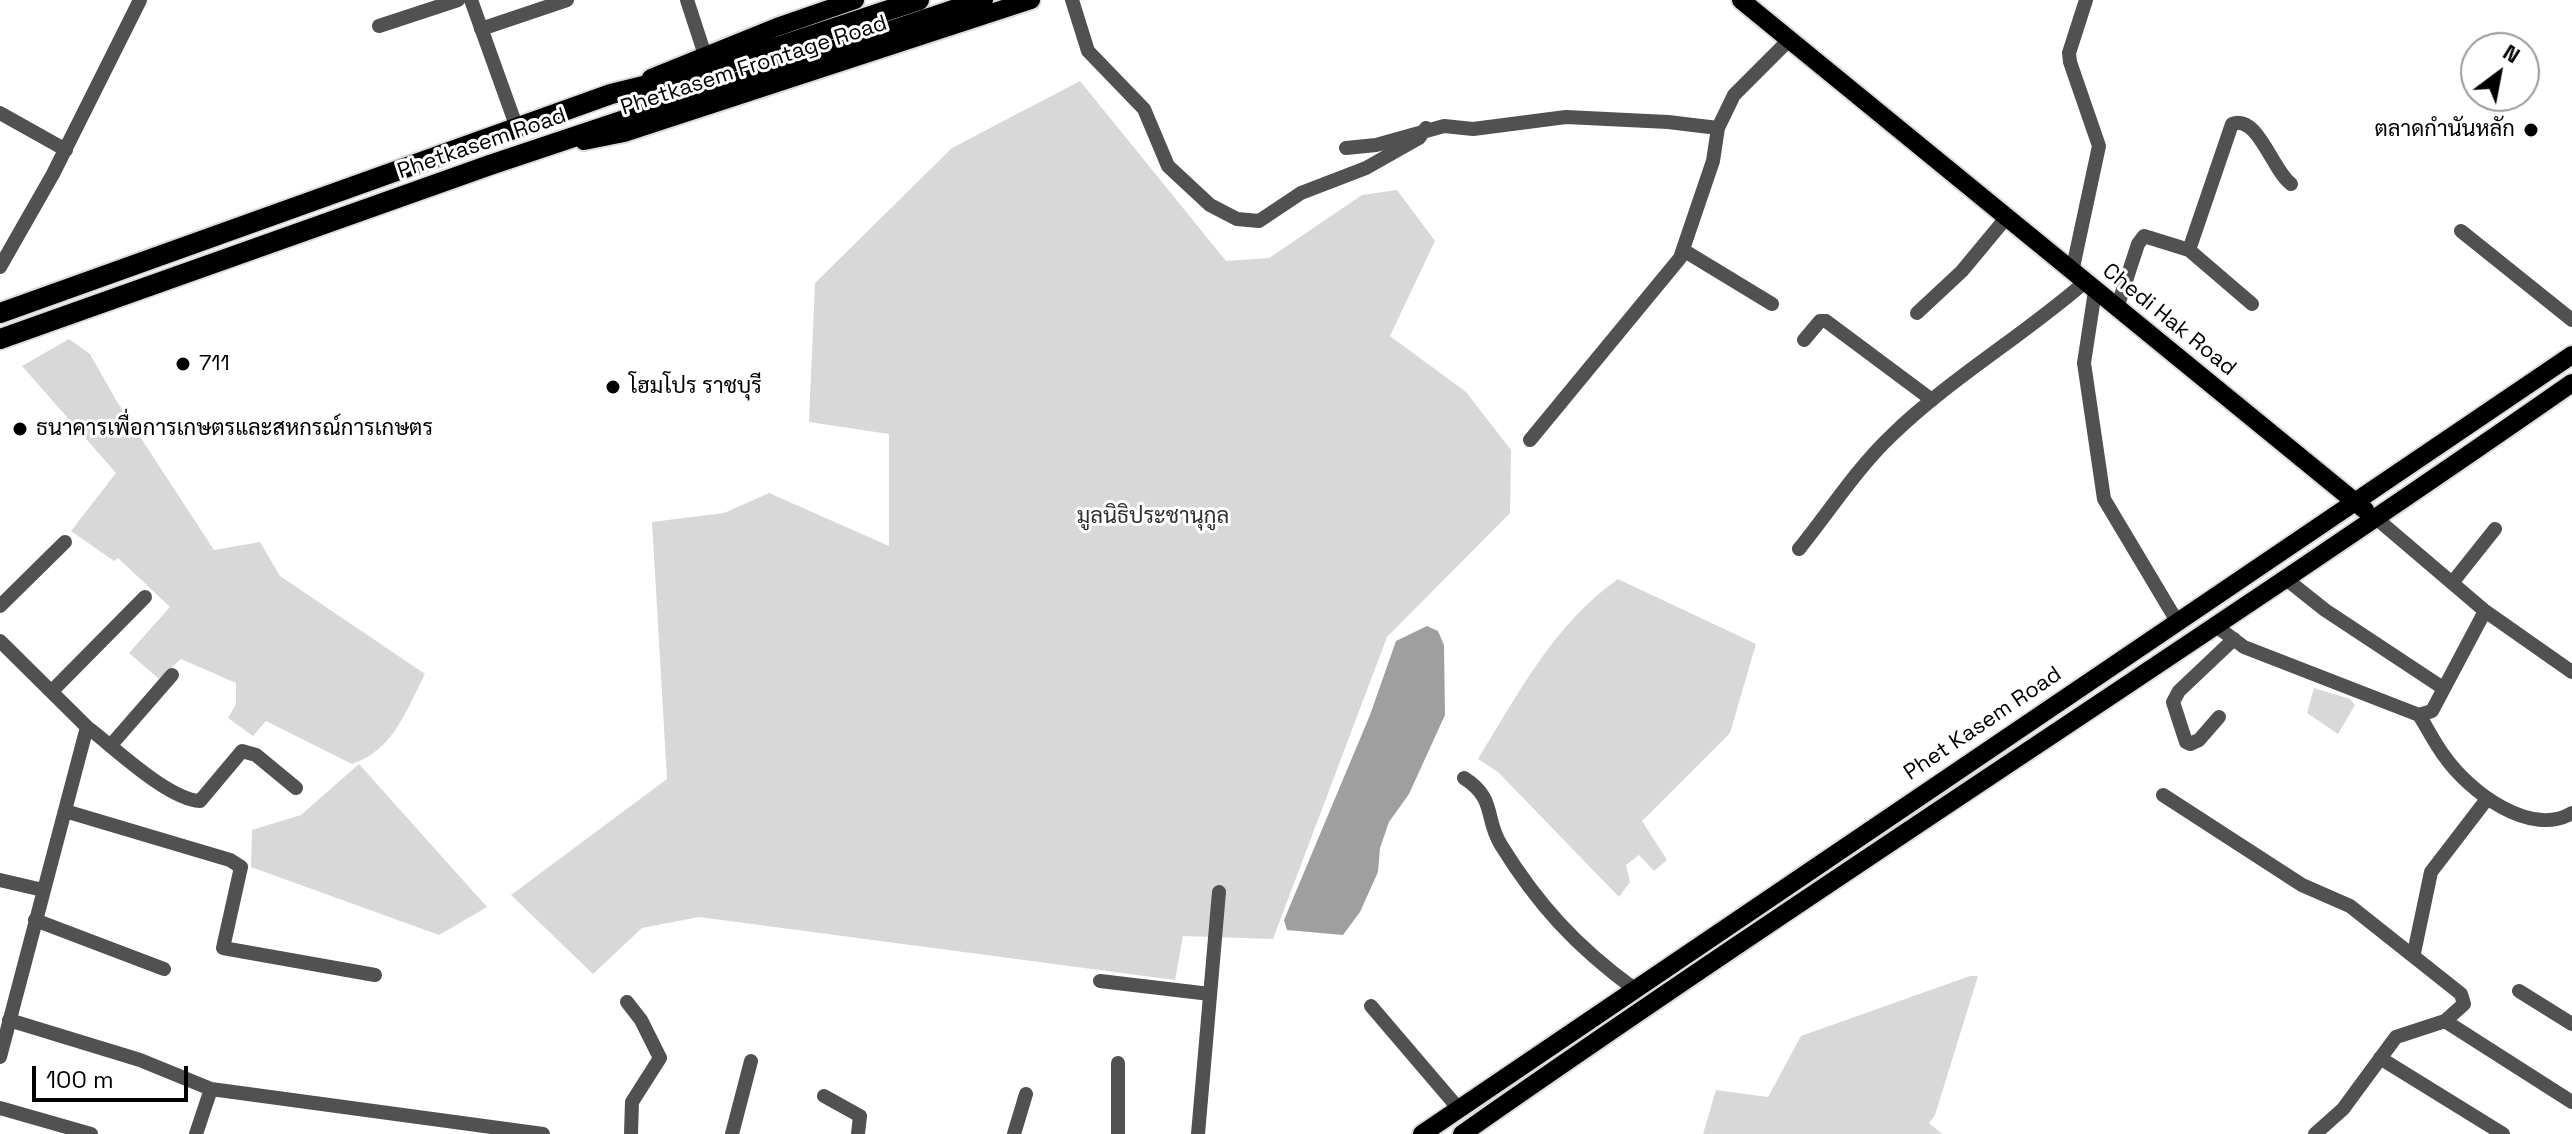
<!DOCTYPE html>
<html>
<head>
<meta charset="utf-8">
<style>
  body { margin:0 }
  #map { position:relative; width:2572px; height:1134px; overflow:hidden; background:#fff; font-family:"Space Grotesk",sans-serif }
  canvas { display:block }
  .north { position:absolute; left:2460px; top:32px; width:80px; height:80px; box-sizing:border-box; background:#fff; border:2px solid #999; border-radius:50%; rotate:32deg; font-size:22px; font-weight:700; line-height:32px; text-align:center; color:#000 }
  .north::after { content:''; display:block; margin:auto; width:28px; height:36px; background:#000; clip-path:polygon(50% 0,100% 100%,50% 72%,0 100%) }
  .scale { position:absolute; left:32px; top:1066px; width:156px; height:36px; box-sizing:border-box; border:4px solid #000; border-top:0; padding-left:10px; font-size:24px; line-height:28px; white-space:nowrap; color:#000; -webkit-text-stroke:6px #fff; paint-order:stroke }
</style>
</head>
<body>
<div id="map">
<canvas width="2572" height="1134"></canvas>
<div class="north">N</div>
<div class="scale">100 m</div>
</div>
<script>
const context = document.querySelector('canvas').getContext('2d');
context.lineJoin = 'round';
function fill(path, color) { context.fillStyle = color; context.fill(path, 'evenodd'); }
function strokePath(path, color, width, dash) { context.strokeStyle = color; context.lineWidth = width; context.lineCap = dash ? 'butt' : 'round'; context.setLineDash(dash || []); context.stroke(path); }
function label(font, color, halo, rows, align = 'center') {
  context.font = font + ' "Space Grotesk",Sarabun,sans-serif'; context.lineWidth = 6; context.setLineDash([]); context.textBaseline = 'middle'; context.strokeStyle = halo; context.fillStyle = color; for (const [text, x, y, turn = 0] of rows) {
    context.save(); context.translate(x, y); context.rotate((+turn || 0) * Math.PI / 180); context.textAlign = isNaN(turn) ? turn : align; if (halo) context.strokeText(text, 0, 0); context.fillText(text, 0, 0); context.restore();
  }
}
const green = new Path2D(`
  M1080,81L1226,261L1269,258L1362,195L1397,190L1435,241L1390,336L1466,392L1511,450L1510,513L1387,637L1273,939L1183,936L1175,980L699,917L642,928L593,974L511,895L667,779L652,522L724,513L769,493L889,546V434L809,422L815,283L952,148Z
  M69,339L90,354L116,400L214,550L260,542L280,576L425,674C406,710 394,750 352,764L266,721L253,736L228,718L236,704V683L181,659L159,679L129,653L170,607L118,558L114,561L71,531L116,473L22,366Z
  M1618,579L1756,644L1730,733L1642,821L1667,860L1654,871L1639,855L1626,865L1630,882L1619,897L1498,772L1478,759C1518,694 1554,624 1618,579Z
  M2314,688L2350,699L2355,705L2338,734L2307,713Z
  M359,764L487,907L439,935L251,867L252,830L301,815Z
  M1970,976H1978L1935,1115L1929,1123L1942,1134H1703L1716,1090L1768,1097L1801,1036Z`);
const water = new Path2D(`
  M1427,626L1438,631L1444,645L1445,715L1409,794L1389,822L1380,848L1378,872L1360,912L1343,935L1287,930L1284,920L1370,715L1396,641Z`);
const minor = new Path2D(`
  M471,0L517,128
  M687,0L705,55
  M1072,0L1088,51L1144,109L1168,166L1210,205L1237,219L1259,221L1301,193L1366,168L1419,138L1426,128
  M379,26L458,0
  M481,29L567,0
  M0,113L66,150
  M1346,148L1376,145L1444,126L1473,129L1566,117L1668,122L1718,128
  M2461,231L2572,320
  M1683,250L1772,304
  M2189,250L2232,124C2258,114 2272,170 2291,184
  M0,267L53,174L140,0
  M2072,272L2099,146L2070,62L2069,53L2086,0
  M2095,291L2084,363L2104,499L2178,623
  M2117,308L2138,244L2144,236L2189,250L2252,304
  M1917,313L1962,271L2006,218
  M1804,340L1820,321H1826L1932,400
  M1530,440L1680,258L1713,161L1718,128L1734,95L1789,40
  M2377,519L2485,611L2572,672
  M1799,549C1829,512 1857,468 1892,435C1951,378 2023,336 2085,282
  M2286,579L2325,610L2443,688
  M2452,583L2495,529
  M0,606L65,542
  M2216,626L2244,647L2419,715L2432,711L2485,611
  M0,641L87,727L0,1057
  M53,690L145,597
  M2419,715C2428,729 2435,744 2445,757C2469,791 2530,838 2572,813
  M2219,717L2199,740L2190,744L2186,742L2173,702L2179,691L2234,639
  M87,727C114,747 167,799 200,801L242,751L256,755L296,788
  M111,745L172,675
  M1464,778C1497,799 1484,818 1501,845C1538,905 1576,946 1633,988
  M2163,795L2302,885L2350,906L2461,994L2464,1004L2445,1021L2396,1037L2343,1109L2315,1134
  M65,811L230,860L241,867L223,948L375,975
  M0,880L43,890
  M35,920L164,969
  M2414,953L2431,872L2487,799
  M1100,981L1210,994
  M2519,991L2572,1024
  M627,1002L641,1020L660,1058L632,1102L631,1134
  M1371,1006L1459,1109
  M9,1020L140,1060L211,1089L543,1134
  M2445,1021L2572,1102
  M2380,1058L2503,1134
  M824,1096L860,1116L858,1134
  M0,1108L91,1134
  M196,1134L211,1089
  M732,1134L751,1061
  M1014,1134L1026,1094
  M1118,1134V1063
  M1198,1134L1219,892`);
const major = new Path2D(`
  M1741,0L2365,510
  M651,78L777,27L855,0
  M584,141L624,133L1031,0
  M1422,1134L2572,355
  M1462,1134C1828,878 2206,638 2572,383`);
const highway = new Path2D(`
  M0,313L611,94L708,70L919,0
  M0,339L490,165L983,0`);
const markers = [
  [2531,130,8,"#000"],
  [183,364,8,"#000"],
  [613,387,8,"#000"],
  [20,429,8,"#000"]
];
const streetNames = [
  ["Phetkasem Frontage Road",754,66,-18],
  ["Phetkasem Road",482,144,-19],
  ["Chedi Hak Road",2169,320,39],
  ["Phet Kasem Road",1983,724,-34]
];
const poiNames = [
  ["ตลาดกำนันหลัก",2515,130,"right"],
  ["711",199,364],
  ["โฮมโปร ราชบุรี",629,387],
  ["ธนาคารเพื่อการเกษตรและสหกรณ์การเกษตร",36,429]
];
const parkNames = [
  ["มูลนิธิประชานุกูล",1153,517]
];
fill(green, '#d8d8d8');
fill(water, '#9f9f9f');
strokePath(major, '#dbdbdb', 22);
strokePath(highway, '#dbdbdb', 24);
strokePath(minor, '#515151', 14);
strokePath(major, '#000', 18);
strokePath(highway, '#000', 20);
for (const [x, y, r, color] of markers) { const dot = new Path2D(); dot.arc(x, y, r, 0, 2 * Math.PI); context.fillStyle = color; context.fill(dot); strokePath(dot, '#fff', 3); }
label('22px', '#000', '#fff', streetNames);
label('22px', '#000', '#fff', poiNames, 'left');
label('22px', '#2f2f2f', '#fff', parkNames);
</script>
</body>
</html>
